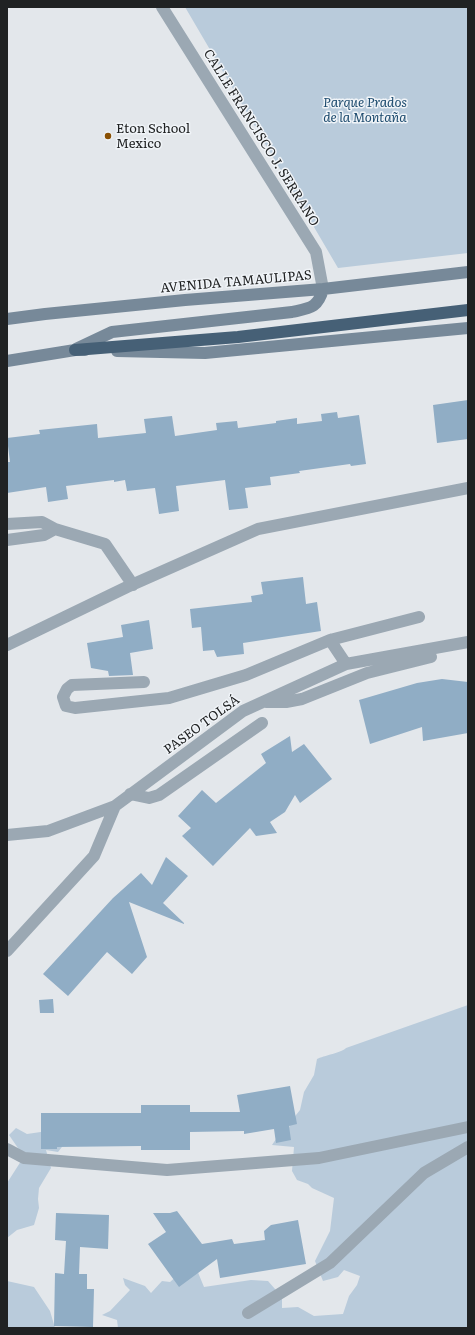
<!DOCTYPE html>
<html>
<head>
<meta charset="utf-8">
<style>
  body { margin:0 }
  #map { position:relative; width:475px; height:1335px; overflow:hidden; background:#e3e7eb; font-family:Literata,serif }
  canvas { display:block }
  .frame { position:absolute; inset:0; border:8px solid #202223; pointer-events:none }
</style>
</head>
<body>
<div id="map">
<canvas width="475" height="1335"></canvas>
<div class="frame"></div>
</div>
<script>
const context = document.querySelector('canvas').getContext('2d');
context.lineJoin = 'round';
function fill(path, color) { context.fillStyle = color; context.fill(path, 'evenodd'); }
function strokePath(path, color, width, dash) { context.strokeStyle = color; context.lineWidth = width; context.lineCap = dash ? 'butt' : 'round'; context.setLineDash(dash || []); context.stroke(path); }
function label(font, color, halo, rows, align = 'center') {
  context.font = font + ' Literata,serif'; context.lineWidth = 3; context.setLineDash([]); context.textBaseline = 'middle'; context.strokeStyle = halo; context.fillStyle = color; for (const [text, x, y, turn = 0] of rows) {
    context.save(); context.translate(x, y); context.rotate((+turn || 0) * Math.PI / 180); context.textAlign = isNaN(turn) ? turn : align; if (halo) context.strokeText(text, 0, 0); context.fillText(text, 0, 0); context.restore();
  }
}
const green = new Path2D(`
  M185,7H468V253L338,268Z
  M468,1005V1328H118L117,1320L102,1315L110,1311L130,1290L125,1285L123,1278L145,1286L151,1293L162,1281L170,1282L185,1269L197,1270L204,1287L251,1280L268,1281L282,1297V1308L298,1307L314,1316L343,1314L349,1296L357,1285L360,1276L344,1270L338,1277L323,1281L315,1261L330,1231L334,1198L312,1188L308,1184L297,1180L292,1171L294,1147L272,1145L276,1139L286,1135L292,1120L300,1110L304,1092L314,1075L317,1059C323,1056 343,1052 346,1048Z
  M16,1128L27,1134L68,1128L69,1138L58,1152L46,1150L51,1168L39,1188L38,1199L39,1208L34,1225L17,1230L7,1238V1183L23,1158L20,1151L9,1135Z
  M7,1281L34,1287L50,1311L55,1328H7Z`);
const building = new Path2D(`
  M468,400V439L437,443L433,405Z
  M337,412L338,418L359,415L366,464L351,466L350,464L299,471L300,473L270,477L271,485L245,488L248,508L229,510L225,480L176,486L179,511L159,514L155,488L127,491L125,480L114,482V480L66,486L68,499L48,502L46,487L7,493V462H10L7,438L40,434L39,430L97,424L98,438L146,433L144,419L172,416L175,436L217,430L216,423L237,421L238,428L276,423V421L297,418V424L322,421L321,414Z
  M303,577L306,604L317,602L321,631L243,643L244,654L217,657L214,650L203,651L201,627L192,628L190,609L252,602L251,596L263,594L261,582Z
  M149,620L153,649L130,653L133,675L109,676L108,671L91,668L87,643L123,637L121,625Z
  M442,679L468,682V733L423,741L422,727L370,744L359,700L417,683Z
  M290,736L292,752L304,744L332,779L300,803L295,795L285,812L270,822L277,833L256,836L250,828L213,866L182,836L191,828L178,816L202,790L216,803L266,763L261,754Z
  M166,857L188,876L163,903L184,923V924L129,902L147,957L132,974L107,952L68,996L43,974L113,898L141,873L152,885Z
  M53,999L54,1013H40L39,1000Z
  M290,1086L297,1124L289,1126L291,1140L276,1143L274,1129L244,1134V1131L190,1132V1150H141V1146L57,1147V1149H41V1113H141V1105H190V1112H240L237,1095Z
  M177,1211L202,1244L232,1239L234,1244L265,1240L264,1231L271,1225L298,1220L306,1264L220,1278L217,1259L179,1287L148,1244L166,1232L153,1213H170Z
  M56,1213L109,1215L108,1249L80,1247L79,1274H87V1289H94L93,1327L54,1326L55,1273L64,1274L66,1241L55,1240Z`);
const street = new Path2D(`
  M162,7L316,252L323,289
  M7,524L42,522L55,529L105,544L133,585
  M7,540L44,535L55,529
  M330,640L419,617
  M7,645L127,587L258,529L468,488
  M144,682L72,685L67,689L63,697L66,706L75,708L169,698L246,675L330,640L346,664
  M266,702H286L302,699L367,673L431,657
  M130,794L149,798L159,795L262,723
  M7,835L48,831L115,806L243,711L346,664L468,642
  M7,951L94,856L115,806
  M7,1149L24,1158L167,1170L319,1158L468,1127
  M248,1313L330,1263L424,1173L468,1147`);
const secondary = new Path2D(`
  M7,319L45,314L185,300L323,289L468,272
  M76,349L112,332L292,312C310,308 318,308 323,289
  M117,351L205,353L468,328
  M7,361L75,350H85`);
const highway = new Path2D(`
  M75,350L238,337L468,310`);
const markers = [
  [108,136,4,"#895004"]
];
const parkNames = [
  ["Parque Prados",365,103],
  ["de la Montaña",365,118]
];
const poiNames = [
  ["Eton School",116,129],
  ["Mexico",116,144]
];
const streetNames = [
  ["CALLE FRANCISCO J. SERRANO",261,138,58],
  ["AVENIDA TAMAULIPAS",236,282,-5],
  ["PASEO TOLSÁ",202,725,-36]
];
fill(green, '#b9cbdb');
fill(building, '#90adc5');
strokePath(street, '#9ba8b3', 12);
strokePath(secondary, '#778999', 12);
strokePath(highway, '#466076', 12);
for (const [x, y, r, color] of markers) { const dot = new Path2D(); dot.arc(x, y, r, 0, 2 * Math.PI); context.fillStyle = color; context.fill(dot); strokePath(dot, '#f0f4f8', 1.5); }
label('italic 13px', '#1d4b6e', '#f0f4f8', parkNames);
label('13px', '#202223', '#f0f4f8', poiNames, 'left');
label('13px', '#202223', '#f0f4f8', streetNames);
</script>
</body>
</html>
